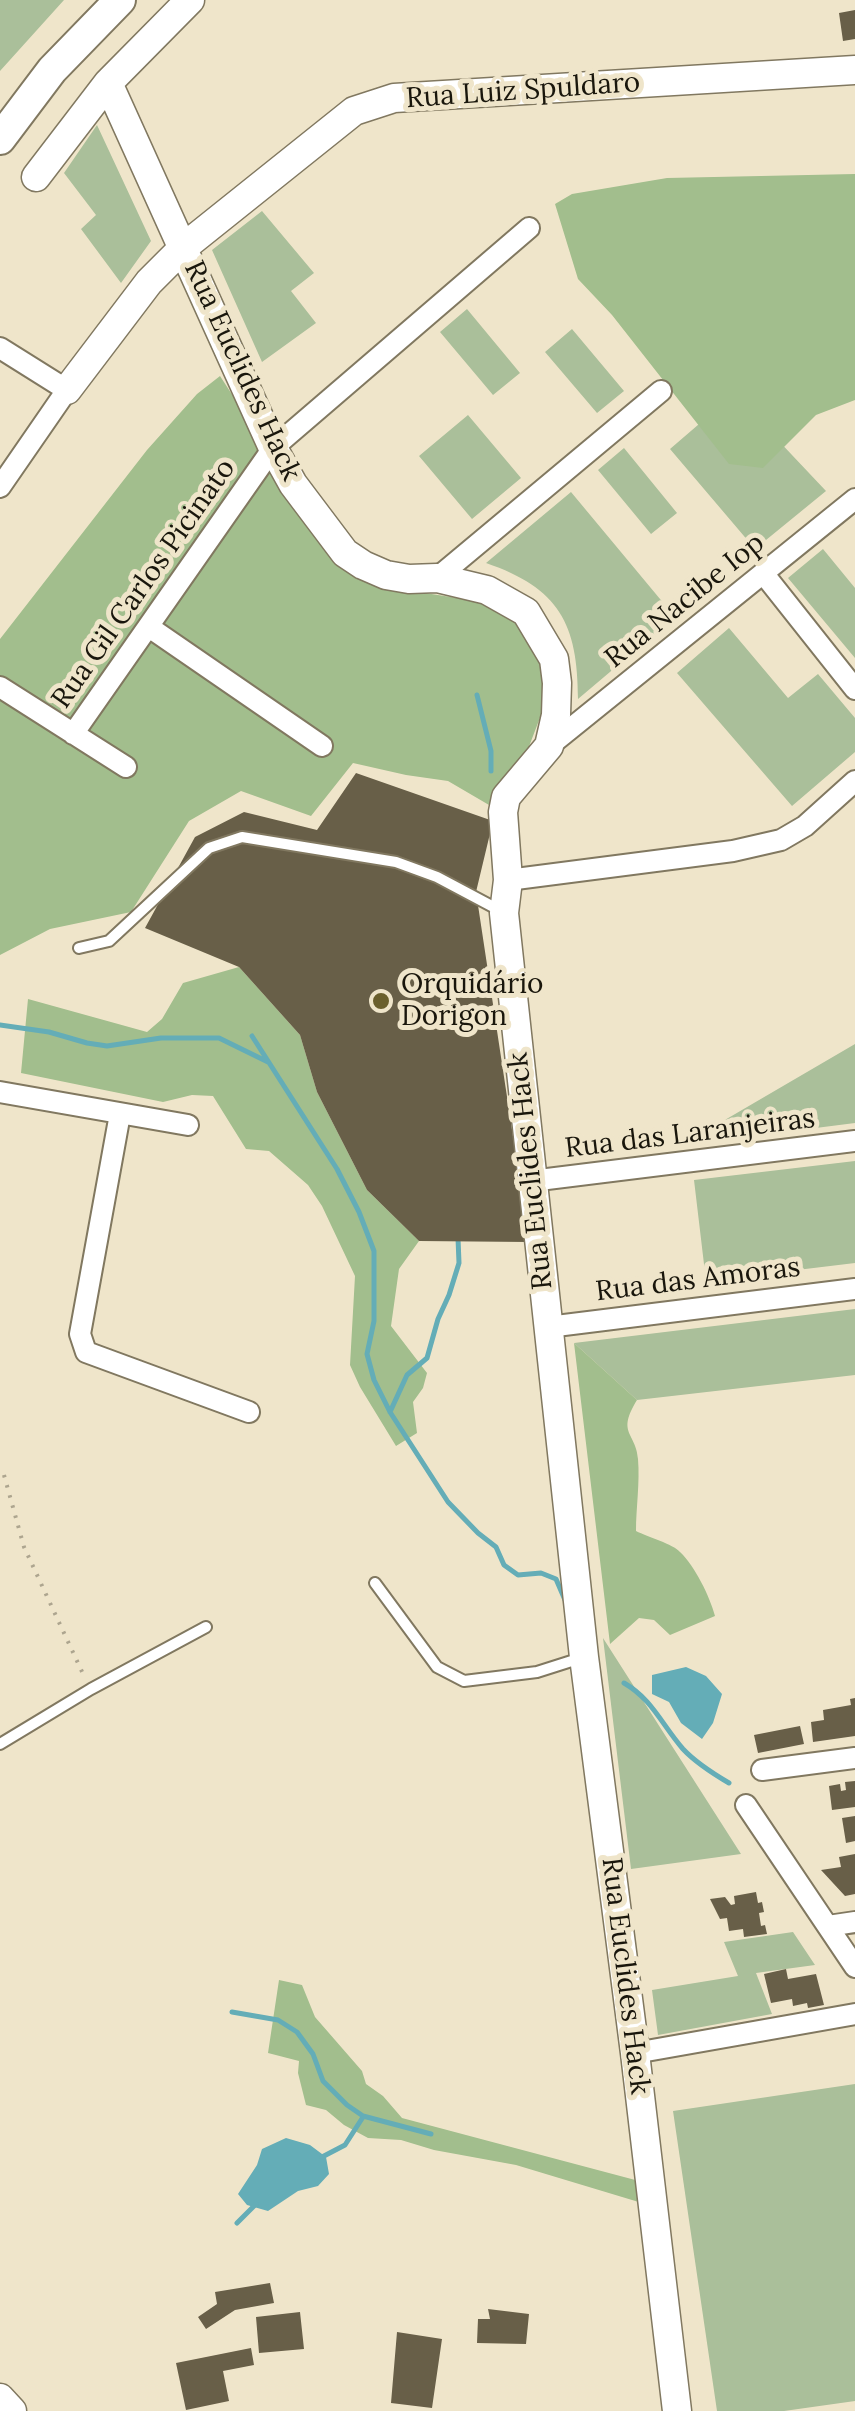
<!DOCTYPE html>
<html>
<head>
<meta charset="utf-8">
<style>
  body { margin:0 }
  canvas { display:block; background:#efe5ca }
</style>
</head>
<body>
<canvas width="855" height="2411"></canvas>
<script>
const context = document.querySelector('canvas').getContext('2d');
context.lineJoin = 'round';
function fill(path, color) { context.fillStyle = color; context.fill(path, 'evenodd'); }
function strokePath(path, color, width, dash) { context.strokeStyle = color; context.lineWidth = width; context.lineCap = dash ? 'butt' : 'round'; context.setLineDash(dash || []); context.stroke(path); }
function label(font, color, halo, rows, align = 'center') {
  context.font = font + ' Lora,serif'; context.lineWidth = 10; context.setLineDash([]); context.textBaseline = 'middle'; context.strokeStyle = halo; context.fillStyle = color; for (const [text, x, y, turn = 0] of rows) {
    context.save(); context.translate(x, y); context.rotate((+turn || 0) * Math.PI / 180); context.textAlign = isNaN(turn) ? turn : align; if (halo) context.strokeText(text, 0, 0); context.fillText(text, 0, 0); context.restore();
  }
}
const green = new Path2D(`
  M0,0H64L0,71Z
  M97,125L151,241L121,283L81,229L96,215L64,173Z
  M262,211L314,273L291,291L316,323L262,362L212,250Z
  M467,309L520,373L493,395L440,332Z
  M572,329L624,391L597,413L545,352Z
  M763,369L775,437L826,491L755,549L670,449Z
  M468,415L521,478L472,519L419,456Z
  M624,448L677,513L651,534L598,470Z
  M571,492L675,617L578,699C578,624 559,588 486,563Z
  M823,549L855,588V658L788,578Z
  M729,628L788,698L818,674L855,718V752L792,806L677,673Z
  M855,1044V1123L682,1145Z
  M855,1161V1263L706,1281L694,1180Z
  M855,1309V1375L637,1400L574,1343Z
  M603,1638L741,1854L631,1869Z
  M793,1932L815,1965L756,1973L772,2014L658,2035L652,1990L738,1976L724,1942Z
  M855,2084V2401L784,2411H717L673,2111Z`);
const forest = new Path2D(`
  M855,174V400L816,415L763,468L729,464L612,315L578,279L555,204L572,194L667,178Z
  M220,376L298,496L380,586L483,602L519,617L546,654L551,689L515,783L501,812L448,781L406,775L353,763L311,816L241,791L189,821L131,912L50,929L0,955V639L147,450L197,394Z
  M239,967L300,1035L317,1092L367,1190L419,1241L399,1269L391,1326L427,1373L423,1388L413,1402L417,1433L396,1446L360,1387L350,1365L355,1276L322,1206L308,1185L269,1151L246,1149L213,1096L192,1095L163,1102L21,1073L28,999L147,1032L162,1019L183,983Z
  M574,1343L637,1400C616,1434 636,1432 638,1459C640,1483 636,1508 636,1531C648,1537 673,1544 680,1552C695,1566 710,1597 715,1616L670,1635L654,1620L639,1618L610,1644Z
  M279,1980L302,1985L315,2017L362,2071L366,2084L383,2096L402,2118L639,2181L642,2203L516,2165L434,2150L401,2140L368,2138L344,2125L326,2110L306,2105L298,2073L299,2061L268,2053Z`);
const water = new Path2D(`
  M686,1667L706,1676L722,1694L713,1723L702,1739L681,1723L669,1702L652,1694V1675Z
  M286,2138L310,2145L326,2157L329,2174L318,2186L298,2191L268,2211L247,2205L238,2194L257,2165L262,2149Z`);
const stream = new Path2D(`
  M477,695L491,751V771
  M0,1025L49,1032L87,1043L107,1046L161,1038H219L268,1062
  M252,1036L337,1169L359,1212L374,1251V1321L367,1354L374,1380L390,1412L448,1502L478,1533L496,1547L504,1565L518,1575L541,1573L556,1579L565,1600
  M390,1412L407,1375L427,1358L438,1319L449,1295L459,1263L458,1238
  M624,1683C652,1699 662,1725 683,1749C696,1763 712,1773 729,1783
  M232,2012L278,2020L297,2032L313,2054L323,2081L347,2105L363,2116L431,2134
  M322,2157L345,2145L363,2117
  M237,2223L256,2204`);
const building = new Path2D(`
  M855,10V39L843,41L839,13Z
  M356,773L493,821L476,892L529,1242L419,1241L367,1190L317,1092L300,1035L239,967L145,928L195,837L244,812L317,830Z
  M855,1698V1736L813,1742L811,1722L824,1720L823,1710L851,1705L850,1699Z
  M800,1726L804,1744L758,1753L754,1735Z
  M855,1781V1807L832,1810L829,1786L840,1784L841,1791L846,1790L845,1782Z
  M855,1816V1841L846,1843L842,1818Z
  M855,1854V1894L845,1896L821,1870L841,1867L839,1857Z
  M756,1892L758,1903L762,1902L764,1912L759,1913L761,1926L765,1925L767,1934L744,1937L743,1929L729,1931L727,1918L720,1919L710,1899L725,1897L731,1905L735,1904L734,1896Z
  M786,1969L788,1979L816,1974L824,2005L808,2008L807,2003L793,2006L792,1999L771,2003L764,1974Z
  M270,2283L274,2303L235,2310L206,2329L198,2317L217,2304L215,2292Z
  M488,2309L529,2314L526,2344L477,2343L478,2319H490Z
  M300,2312L304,2349L259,2353L256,2317Z
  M397,2332L442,2339L432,2408L391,2403Z
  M251,2348L254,2365L223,2371L229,2401L186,2410L176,2363Z`);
const path = new Path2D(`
  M4,1475L24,1547L84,1676`);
const lane = new Path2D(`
  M79,948L109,941L209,848L242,837L396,862L437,877L501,911
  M375,1583L437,1667L464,1681L537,1672L581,1658
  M0,1744L91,1689L206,1627`);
const street = new Path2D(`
  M0,348L67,390L0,487
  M763,573L855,689
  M437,578L661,391
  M149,627L322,746
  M0,687L126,767
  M73,734L273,448L529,228
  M549,746L855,499
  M508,880L733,851L781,840L805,826L855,781
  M0,1092L188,1125
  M120,1114L80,1334L86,1352L249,1412
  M531,1181L855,1141
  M548,1327L855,1289
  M762,1770L855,1758
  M746,1805L855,1967
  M828,1926L855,1922
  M635,2053L855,2014`);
const secondary = new Path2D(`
  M108,83L273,448L293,484L345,553L363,565L386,575L409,579L437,578L487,590L526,612L554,659L557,683L556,715L549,746L506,797L503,812L508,880L504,913L584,1657L635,2053L677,2411
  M36,177L108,83L190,0
  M67,390L149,282L184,247L354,111L394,98L855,70
  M0,2398L12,2411`);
const primary = new Path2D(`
  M0,139L52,70L120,0`);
const markers = [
  [381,1001,10,"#6a5f2c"]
];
const streetNames = [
  ["Rua Luiz Spuldaro",523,91,-4],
  ["Rua Euclides Hack",242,371,65],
  ["Rua Gil Carlos Picinato",144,584,-55],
  ["Rua Nacibe Iop",685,601,-39],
  ["Rua das Laranjeiras",690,1134,-7],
  ["Rua Euclides Hack",531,1171,-96],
  ["Rua das Amoras",698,1280,-7],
  ["Rua Euclides Hack",625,1976,83]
];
const poiNames = [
  ["Orquidário",401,985],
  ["Dorigon",401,1017]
];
fill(green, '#aabf9a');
fill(forest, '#a2be8d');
fill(water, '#64adb7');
strokePath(stream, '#64adb7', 5);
fill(building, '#685f48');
strokePath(lane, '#817860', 14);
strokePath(street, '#817860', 24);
strokePath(secondary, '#817860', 31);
strokePath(primary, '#817860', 34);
strokePath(path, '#ada58f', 4, [2.5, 8]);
strokePath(lane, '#fff', 10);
strokePath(street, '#fff', 20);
strokePath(secondary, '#fff', 28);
strokePath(primary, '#fff', 30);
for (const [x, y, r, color] of markers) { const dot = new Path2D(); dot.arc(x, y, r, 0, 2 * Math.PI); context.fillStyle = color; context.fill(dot); strokePath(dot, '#efe5ca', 4); }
label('28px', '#19160c', '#efe5ca', streetNames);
label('28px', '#19160c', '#efe5ca', poiNames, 'left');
</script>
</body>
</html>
